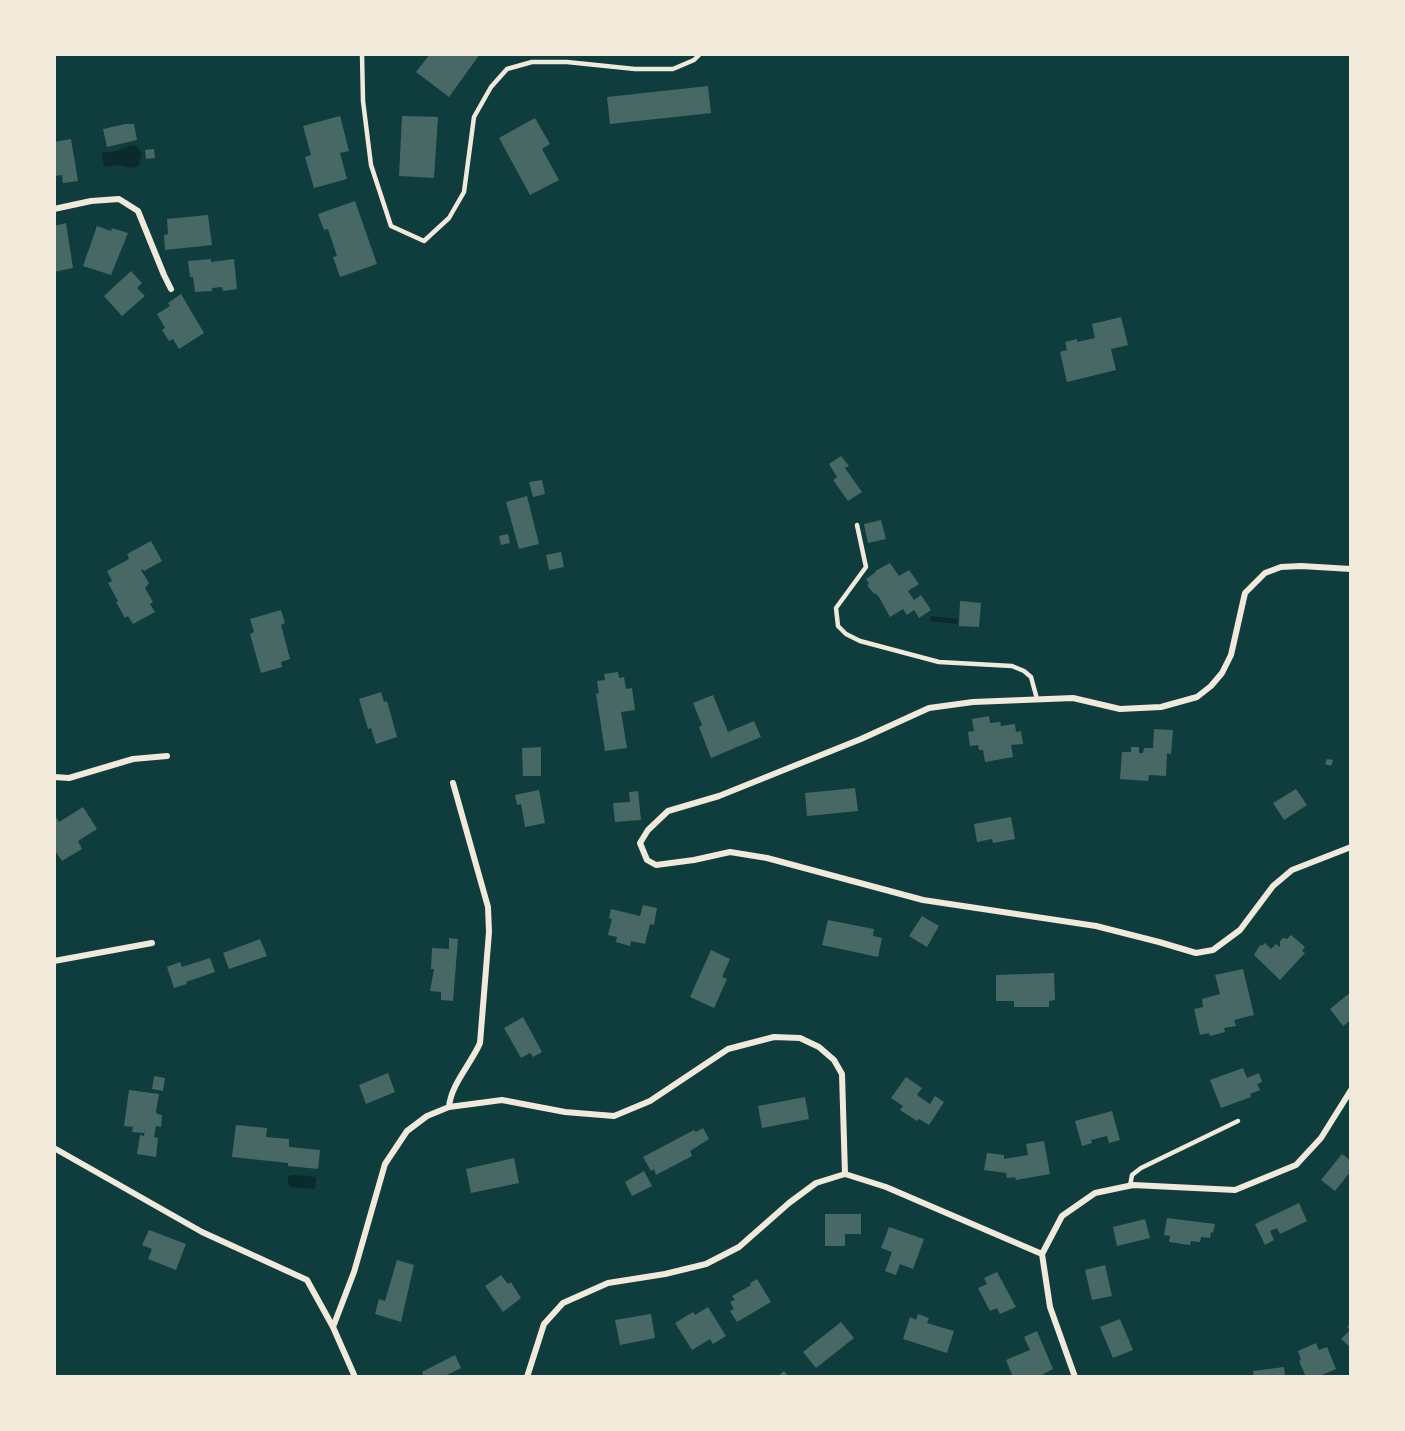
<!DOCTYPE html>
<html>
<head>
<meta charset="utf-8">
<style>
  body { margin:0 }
  #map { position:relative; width:1405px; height:1431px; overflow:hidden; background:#0f3d3e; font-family:Figtree,sans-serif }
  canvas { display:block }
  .frame { position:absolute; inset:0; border:56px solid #f1e9da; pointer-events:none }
</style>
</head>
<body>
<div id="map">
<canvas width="1405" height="1431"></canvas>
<div class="frame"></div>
</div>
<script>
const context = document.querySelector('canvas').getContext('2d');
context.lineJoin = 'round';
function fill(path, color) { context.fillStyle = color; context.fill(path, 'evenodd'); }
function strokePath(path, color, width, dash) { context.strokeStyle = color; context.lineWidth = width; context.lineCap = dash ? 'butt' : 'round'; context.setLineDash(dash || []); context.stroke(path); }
const water = new Path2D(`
  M130,145L136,146L142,153L139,165L134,168L120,165L104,167L102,153L117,151Z
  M931,616L958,619L957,624L930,621Z
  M292,1175L316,1177L315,1189L290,1187V1185L288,1184V1177Z`);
const building = new Path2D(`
  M430,54H480L449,97L416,72Z
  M708,86L711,113L610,124L607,97Z
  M340,116L349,151L340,153L347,179L314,188L305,157L311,155L303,126Z
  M402,116L438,117L434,178L399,176Z
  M535,118L550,144L542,149L559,180L530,195L499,138Z
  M125,124H134L137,140L107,147L103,129Z
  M71,139L78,181L63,183L62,175L54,176V142Z
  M154,149L155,158L146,159L145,150Z
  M355,201L377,264L340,277L333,257L337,256L328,229L324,230L318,214Z
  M208,215L212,245L165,250L164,235L168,234L167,219Z
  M66,223L73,268L54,272V226Z
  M97,226L111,231L112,228L128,233L111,275L83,266Z
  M211,259V262L234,259L237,289L223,291L222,287L212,288V291L195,292L193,277H190L188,261Z
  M131,271L142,283L137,288L145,296L122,316L104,296Z
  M181,294L204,333L179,349L173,339L169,341L162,330L165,328L157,314L170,306L168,303Z
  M1121,317L1128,345L1111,349L1116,370L1067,382L1060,352L1067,350L1065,342L1077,339V342L1095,338L1092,324Z
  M841,456L849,466L845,468L862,492L848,501L833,480L837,477L829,464Z
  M542,480L545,494L533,497L529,482Z
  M527,496L539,544L519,549L506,502Z
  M881,520L886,539L868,543L864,524Z
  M508,534L510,543L501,545L499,536Z
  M151,541L162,561L144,571L143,569L141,570L149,583L145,588L153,602L150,604L155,612L133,624L128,616L125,618L116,602L118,601L108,583L112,581L107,571L129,559L127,554Z
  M561,552L564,567L549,570L546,555Z
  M890,563L899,576L909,570L919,584L908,591L914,600L921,595L931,610L919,618L914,610L907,615L903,609L890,617L879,597L875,593L874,594L867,585L869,584L866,579L876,572L875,571Z
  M960,601L981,603L979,627L959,626Z
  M281,610L285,623L281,625L290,659L281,662L282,667L261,673L250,634L254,632L250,619Z
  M618,672L619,678L624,677L626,689L632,688L635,710L621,712L627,748L605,751L596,694L599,693L597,681L605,680L604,674Z
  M381,692L384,702L387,701L397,737L376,744L371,728L368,729L359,699Z
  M713,695L728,732L754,721L761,737L711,758L699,727L702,725L693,703Z
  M989,716L990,723L1000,722L1001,726L1015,724L1016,732L1021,731L1023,744L1011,745L1013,757L985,762L983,750H979L978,745L970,746L968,732L974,731L972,719Z
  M1154,729L1173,730L1171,754L1167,753L1166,776L1149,775L1148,781L1120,779L1122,752H1131V747H1139V753H1143L1144,748H1153Z
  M541,747V776H523L522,748Z
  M1327,759L1333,760L1331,766L1325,764Z
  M855,788L858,811L807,816L805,793Z
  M1296,789L1307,805L1284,820L1273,803Z
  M539,790L545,823L525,827L521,804L517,805L515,795Z
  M638,791L641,820L615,822L613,803L630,802L629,792Z
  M83,807L97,829L78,841L82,849L62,861L54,849V818L56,817L59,822Z
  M1011,817L1015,839L993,843L992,839L977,842L974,824Z
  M643,905L657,908L654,925L650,924L645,944L631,941L630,946L616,942L617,937L608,935L612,919L609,918L611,909L640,916Z
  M922,916L939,926L927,947L909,936Z
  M828,920L874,929L873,936L882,938L878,957L822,945Z
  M1291,935L1305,947L1302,951L1305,953L1280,980L1254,955L1260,945L1262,946L1265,943L1271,949L1276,944L1280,947V941L1283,938L1287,939Z
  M449,938L458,939L453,1001L441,1000V992L430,991L434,969H431L432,948L449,949Z
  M260,939L267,956L229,969L223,953Z
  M711,950L730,959L722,977L727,979L714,1008L690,997Z
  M210,958L215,972L186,982L187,984L174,988L167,967L180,962L182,967Z
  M1243,969L1254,1015L1234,1020L1236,1026L1224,1028L1225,1032L1210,1036L1209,1033L1200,1035L1194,1009L1203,1007L1202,999L1220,994L1215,975Z
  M1054,973L1055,1000L1049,1001V1007H1014V1001H996V975Z
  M1351,992V1020L1343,1026L1330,1009Z
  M523,1017L542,1052L533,1057L530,1053L521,1058L504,1028Z
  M1243,1068L1247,1078L1259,1073L1262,1082L1257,1084L1260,1090L1250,1094L1251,1097L1221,1108L1210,1080Z
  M388,1073L395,1092L366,1104L359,1085Z
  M154,1076L165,1078L163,1091L152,1089Z
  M906,1077L922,1088L917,1095L930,1104L935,1096L944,1102L929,1125L919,1119L917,1121L900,1110L903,1106L891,1098Z
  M129,1090L159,1094L156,1111L157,1114L162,1115L161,1127L156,1126L154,1137L158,1138L156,1157L137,1154L140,1135L144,1136L145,1129L144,1133L132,1132L133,1127L124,1126Z
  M805,1097L809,1119L762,1128L758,1106Z
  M1112,1111L1120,1140L1109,1143L1107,1136L1091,1140L1092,1143L1082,1146L1075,1121Z
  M236,1125L267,1128L266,1137L289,1139V1147L320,1150L318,1169L288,1166V1163L232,1157Z
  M703,1128L709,1139L690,1151L692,1156L656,1175L654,1169L651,1171L643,1157L694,1130L696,1132Z
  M1044,1141L1050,1174L1016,1180L1015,1177L1007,1178L1006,1173L984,1170L987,1153L1004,1155V1159L1028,1155L1026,1144Z
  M1342,1154L1351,1161V1171L1335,1191L1321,1180Z
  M514,1158L519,1183L471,1193L466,1169Z
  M644,1171L652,1186L632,1196L625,1182Z
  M1299,1203L1307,1221L1280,1234L1277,1228L1270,1231L1274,1240L1265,1245L1255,1224Z
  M825,1214H861V1234H845V1246H825Z
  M1167,1218L1215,1224L1213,1233L1211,1232L1210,1238L1201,1237L1200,1242L1191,1241L1190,1245L1169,1242L1170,1236L1164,1235Z
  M1145,1219L1150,1238L1117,1246L1113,1227Z
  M889,1227L924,1239L913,1269L900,1264L896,1275L885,1271L892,1252L881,1248Z
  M149,1230L186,1244L176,1270L148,1259L152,1249L142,1245Z
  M397,1260L414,1265L401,1322L375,1314L379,1299L385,1301Z
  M1105,1265L1112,1296L1092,1300L1085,1270Z
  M997,1272L1016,1307L1000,1314L997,1308L990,1311L978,1288L987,1284L984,1278Z
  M501,1275L508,1284L511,1282L521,1298L503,1312L485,1286Z
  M757,1279L771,1302L737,1322L730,1311L734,1309L730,1302L735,1300L732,1296L751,1285L750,1283Z
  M708,1307L726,1336L713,1344L710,1339L692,1350L675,1323L693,1312L695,1315Z
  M651,1314L655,1338L620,1345L615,1320Z
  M918,1314L929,1318L927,1323L954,1331L947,1353L903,1339L910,1317L916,1320Z
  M1120,1319L1133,1350L1113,1358L1100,1327Z
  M841,1322L854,1338L816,1368L803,1352Z
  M1351,1323V1348L1341,1339L1350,1330L1347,1327Z
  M1037,1331L1053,1369L1038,1377H1013L1006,1360L1030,1350L1024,1337Z
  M1316,1343L1319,1350L1327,1347L1336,1369L1317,1377H1306L1299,1361L1301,1360L1298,1351Z
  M455,1355L461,1368L443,1377H424L422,1372Z
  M1284,1367L1285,1377H1254L1253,1371Z
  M784,1371L789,1377H777Z`);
const service = new Path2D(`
  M362,54L363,101L371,165L391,226L424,241L449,218L464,192L474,117L491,87L507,69L532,62H567L635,69H673L694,60L700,54
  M857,525L866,567L836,608L838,626L846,634L860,641L939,662L1012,666L1024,671L1031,677L1037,699
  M1130,1186L1132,1175L1141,1168L1238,1121`);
const minor = new Path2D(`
  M54,209L91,201L119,199L138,211L164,275L171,289
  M1351,569L1301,566L1281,567L1265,573L1245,593L1231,655L1222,673L1211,686L1197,697L1161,707L1120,709L1073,698L973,702L929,708L861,739L719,796L668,811L648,830L640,843L647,860L656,865L694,860L730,852L767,858L923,900L1096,926L1159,942L1196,953L1213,950L1240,930L1273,886L1292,870L1351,847
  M54,777L69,778L133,759L167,756
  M54,961L152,943
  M449,1107C451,1084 471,1064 480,1043L489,932L488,907L453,783
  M54,1148L202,1232L307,1280L333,1327L355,1377
  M333,1327L354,1272L385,1164L407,1131L427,1116L449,1107L502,1100L565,1112L614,1116L650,1101L728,1049L774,1037L800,1038L819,1047L834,1060L842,1074L845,1174
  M527,1377L544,1324L563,1303L608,1283L665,1274L706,1264L739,1247L789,1203L816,1183L845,1174L886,1187L1042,1254
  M1075,1377L1050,1307L1042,1254L1062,1216L1095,1193L1133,1185L1235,1190L1296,1165L1321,1138L1351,1090`);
fill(water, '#0a2a2b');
fill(building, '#486865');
strokePath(service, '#f1e9da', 4.5);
strokePath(minor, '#f1e9da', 6);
</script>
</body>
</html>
